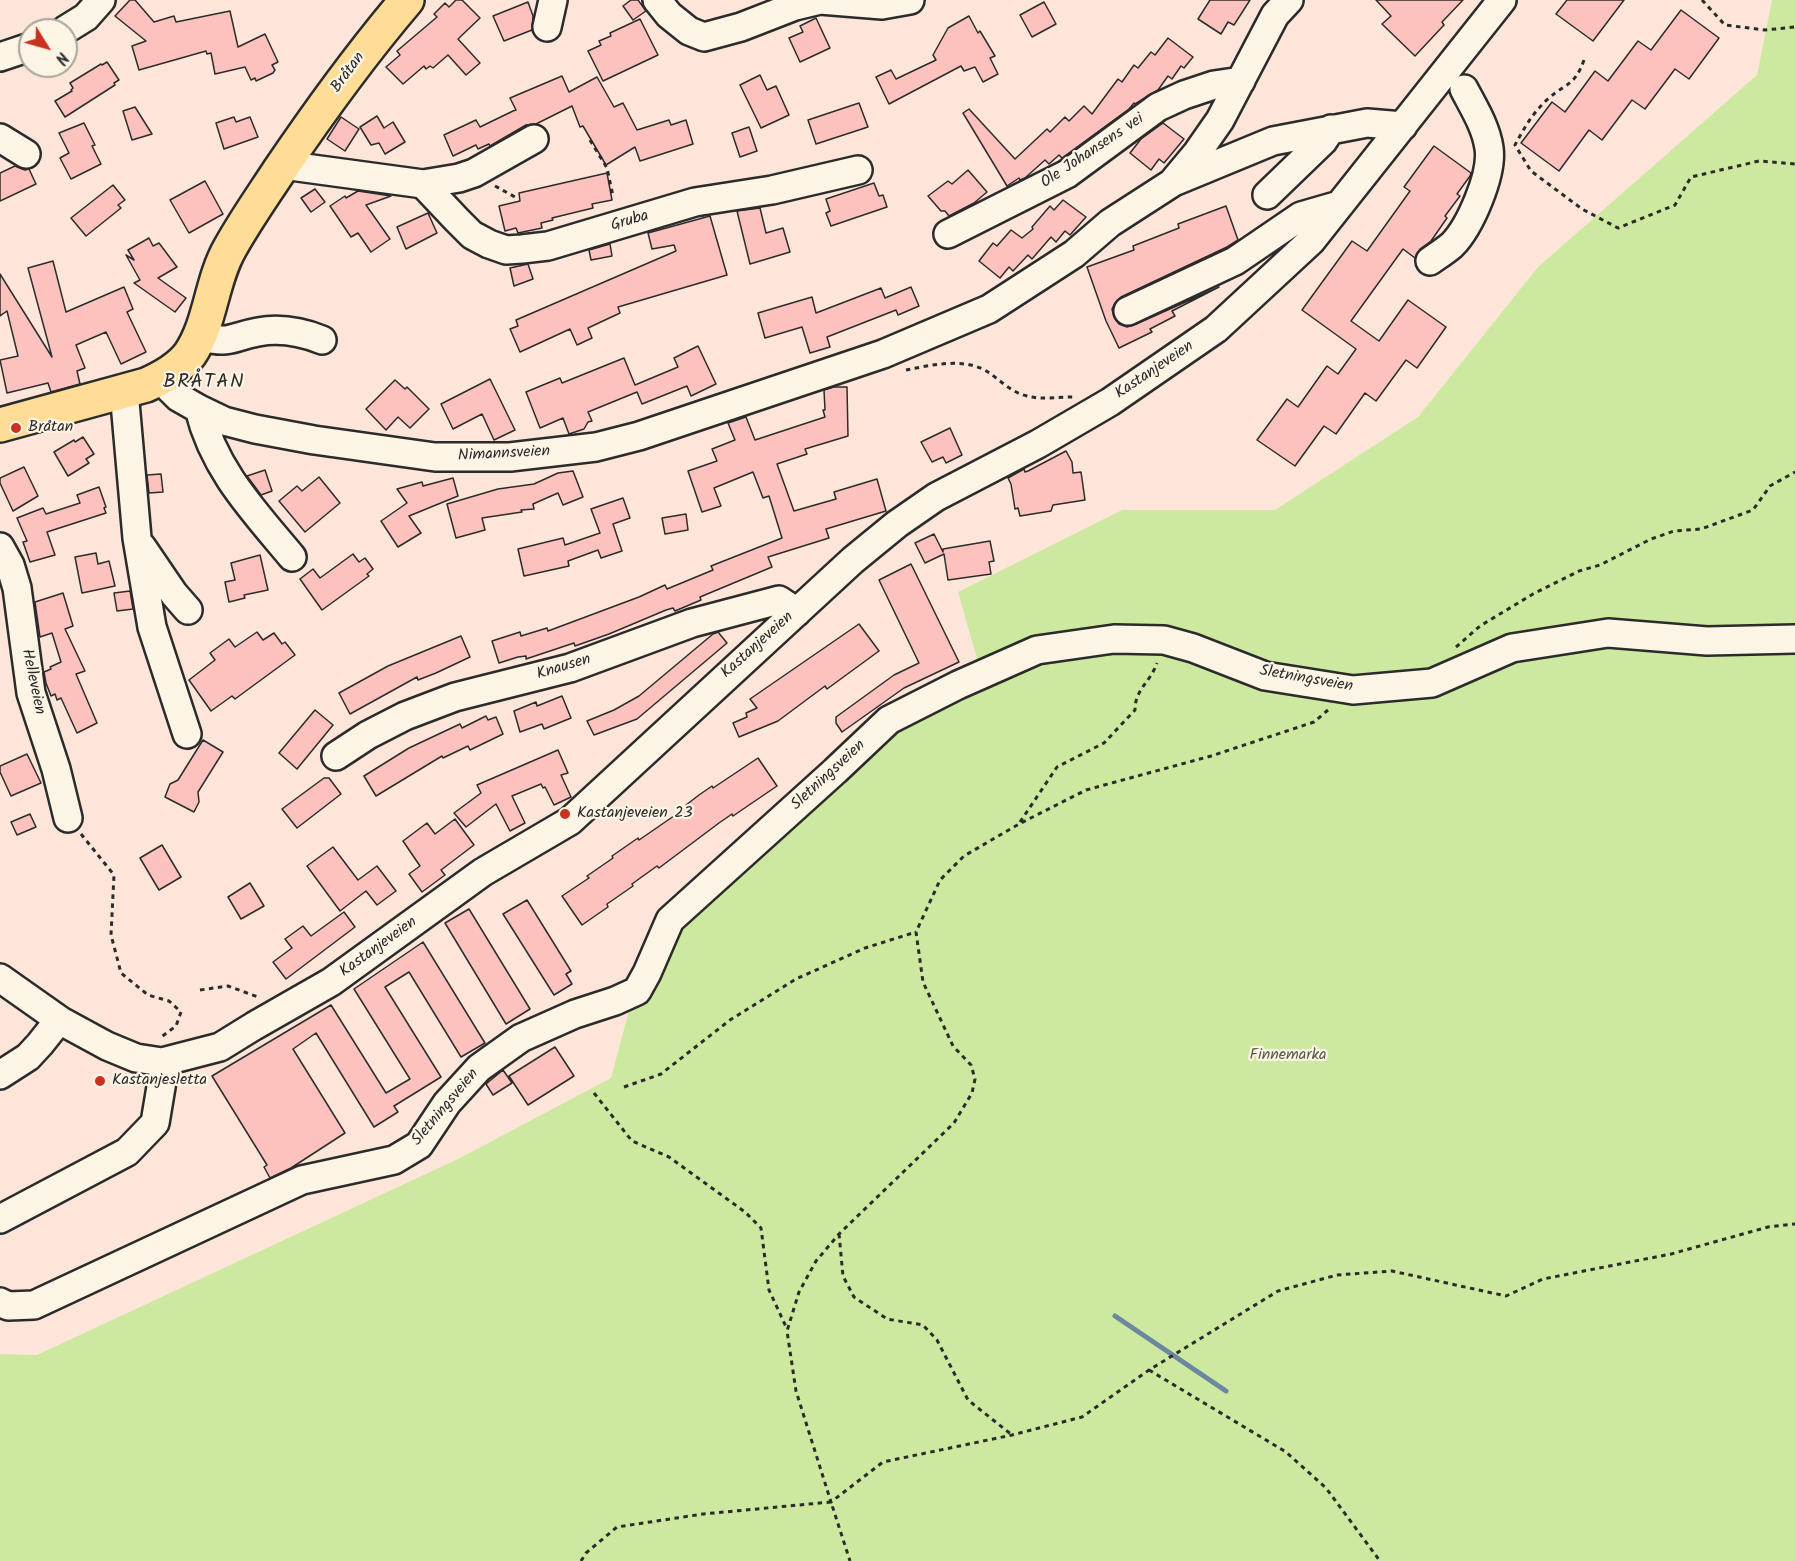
<!DOCTYPE html>
<html>
<head>
<meta charset="utf-8">
<style>
  body { margin:0 }
  #map { position:relative; width:1795px; height:1561px; overflow:hidden; background:#fde6d9; font-family:Kalam,sans-serif }
  canvas { display:block }
  .north { position:absolute; left:18px; top:18px; width:60px; height:60px; box-sizing:border-box; background:#fcf5e5; border:2px solid #a8a49b; border-radius:50%; rotate:127deg; font-size:16px; font-weight:700; line-height:24px; text-align:center; color:#2b2b2b }
  .north::after { content:''; display:block; margin:auto; width:21px; height:27px; background:#c8321e; clip-path:polygon(50% 0,100% 100%,50% 72%,0 100%) }
</style>
</head>
<body>
<div id="map">
<canvas width="1795" height="1561"></canvas>
<div class="north">N</div>
</div>
<script>
const context = document.querySelector('canvas').getContext('2d');
context.lineJoin = 'round';
function fill(path, color) { context.fillStyle = color; context.fill(path, 'evenodd'); }
function strokePath(path, color, width, dash) { context.strokeStyle = color; context.lineWidth = width; context.lineCap = dash ? 'butt' : 'round'; context.setLineDash(dash || []); context.stroke(path); }
function label(font, color, halo, rows, align = 'center') {
  context.font = font + ' Kalam,sans-serif'; context.lineWidth = 4.5; context.setLineDash([]); context.textBaseline = 'middle'; context.strokeStyle = halo; context.fillStyle = color; for (const [text, x, y, turn = 0] of rows) {
    context.save(); context.translate(x, y); context.rotate((+turn || 0) * Math.PI / 180); context.textAlign = isNaN(turn) ? turn : align; if (halo) context.strokeText(text, 0, 0); context.fillText(text, 0, 0); context.restore();
  }
}
const green = new Path2D(`
  M1772,0H1795V1561H0V1354L37,1355L458,1159L611,1078L650,932L676,895L807,782L890,715L977,659L958,592L1122,510H1275L1418,417L1538,267L1757,75Z`);
const stream = new Path2D(`
  M1115,1316L1226,1391`);
const building = new Path2D(`
  M130,0H135L154,22L174,16L176,22L230,11L238,47L265,34L278,62L272,65L275,70L273,73L256,81L255,78L251,80L245,67L215,74L211,53L207,54L206,51L139,70L132,46L146,41L115,16Z
  M456,0H462L480,18L458,39L480,63L466,75L448,55L433,68L430,66L426,69L424,66L403,84L386,67L400,55L397,51L437,17L434,14L445,3L449,7Z
  M631,0H638L646,11L633,20L623,6Z
  M1210,0H1250L1234,25L1228,22L1221,34L1198,19Z
  M1376,0H1463L1442,22L1444,25L1415,56L1382,24L1391,16Z
  M1567,0H1624L1593,41L1556,14Z
  M528,2L533,16L532,30L504,41L493,16Z
  M1044,2L1056,24L1032,37L1020,15Z
  M1681,10L1719,38L1689,79L1675,69L1645,109L1632,100L1602,140L1589,130L1559,171L1521,143L1552,102L1565,112L1595,71L1608,81L1638,41L1651,50Z
  M969,16L978,33L980,31L995,56L990,58L998,74L983,82L975,67L964,71L961,66L889,104L876,77L891,70L896,79L936,60L933,55L948,28Z
  M816,18L830,48L800,62L789,38L803,32L800,26Z
  M640,19L658,55L603,81L588,51L601,45L599,41L611,36L610,33Z
  M1168,38L1193,57L1184,68L1181,66L1172,79L1168,76L1158,90L1135,104L1134,103L1129,109L1062,158L1059,155L1049,164L1045,160L1025,178L1020,180L1019,178L1007,186L963,113L969,109L1015,159L1047,129L1050,132L1065,117L1069,121L1084,106L1092,114L1118,79L1122,82L1134,65L1138,68L1151,52L1155,55Z
  M107,62L119,80L114,83L115,85L65,117L55,101L72,91L71,90L73,88L70,83L101,64L102,65Z
  M760,75L767,90L776,86L789,115L761,128L740,85Z
  M562,76L569,92L597,77L614,107L623,103L637,130L669,120L671,125L686,120L693,144L640,161L635,147L606,165L583,126L580,127L572,106L536,124L526,125L490,146L489,144L478,149L476,145L453,156L444,135L476,120L480,127L513,111L516,110L510,98Z
  M859,103L868,127L816,144L808,120Z
  M135,107L152,134L132,140L123,111Z
  M377,116L384,128L393,122L405,142L385,154L379,143L371,145L360,127Z
  M234,117L236,122L250,117L258,137L224,149L216,123Z
  M341,117L359,129L345,151L327,139Z
  M84,123L95,145L92,146L101,164L71,179L60,158L69,153L59,133Z
  M1163,123L1184,139L1164,163L1159,159L1151,170L1130,153L1141,139Z
  M749,127L757,151L740,157L732,133Z
  M1434,146L1471,173L1470,176L1457,194L1460,196L1445,216L1447,218L1431,241L1420,249L1415,258L1403,249L1351,321L1379,341L1408,300L1446,327L1417,368L1406,360L1376,401L1365,393L1336,434L1324,426L1295,466L1257,440L1287,399L1298,407L1327,366L1338,374L1356,349L1302,310L1352,241L1367,251L1410,191L1404,187Z
  M15,166L25,170L29,169L36,184L0,201V173Z
  M968,170L987,192L974,203L949,216L945,211H941L928,196L948,181L952,184Z
  M607,173L612,200L592,204L593,208L552,218L553,220L541,223L542,228L518,233L516,228L505,231L499,206L520,201L519,193Z
  M205,181L223,214L189,233L170,200Z
  M874,183L879,196L883,195L887,207L831,226L826,213L830,211L826,199Z
  M113,185L125,200L118,205L121,208L86,236L71,218Z
  M315,189L325,202L311,212L301,198Z
  M358,191L391,196L366,205L390,239L371,252L358,233L351,237L330,206L345,196L346,198Z
  M1063,200L1086,217L1070,235L1065,231L1056,242L1051,237L1032,259L1028,255L1013,271L1009,267L1000,278L979,261L993,243L997,246L1011,230L1022,238L1033,229L1032,227L1050,206L1054,210Z
  M1226,206L1238,240L1227,247L1121,297L1115,303L1112,309L1114,317L1119,324L1127,327L1134,325L1219,287L1172,311L1175,316L1150,329L1152,332L1119,348L1106,321L1087,267L1134,250L1133,246L1179,228L1178,224Z
  M760,208L766,233L783,228L790,252L750,264L737,211Z
  M428,213L437,233L406,249L397,227Z
  M710,216L727,275L618,307L620,313L588,328L592,338L577,345L570,329L520,352L510,329L518,326L516,320L676,251L674,245L652,249L648,233Z
  M149,238L153,246L159,243L177,267L158,278L186,298L175,312L134,283L140,280L126,255L134,260L128,250Z
  M610,244L612,256L591,260L589,250Z
  M53,261L66,312L124,287L133,309L127,312L146,352L121,364L106,332L76,345L85,368L77,371L80,384L51,392L48,383L7,393L0,360L18,356L7,311L0,316V274L52,357L28,268Z
  M528,264L533,279L514,286L510,268Z
  M911,287L919,306L898,315L896,310L827,337L830,347L810,353L802,327L765,338L758,313L812,297L816,313L881,288L885,298Z
  M698,346L716,384L691,396L687,386L642,404L637,392L588,412L592,421L588,422L584,429L569,434L563,418L540,428L526,392L560,378L562,383L624,358L635,385L678,367L674,358Z
  M490,379L515,430L494,440L482,414L453,429L441,404Z
  M395,380L405,389L407,387L429,409L410,428L398,417L386,430L366,409Z
  M834,387H847L848,436L805,449L807,454L777,464L794,511L836,499L834,492L877,479L886,511L826,529L829,538L768,557L772,567L700,597L701,600L675,611L673,608L666,610L609,634L575,646L574,643L526,659V656L518,657L499,663L492,641L520,632L521,636L547,628L548,631L639,597L665,585L667,589L713,570L711,566L782,538L769,496L763,498L753,472L714,488L721,506L702,512L688,471L717,461L712,449L735,440L728,423L746,417L755,440L825,417L823,410H825L824,390Z
  M950,428L962,455L946,463L943,457L932,462L921,442Z
  M83,437L94,454L86,459L89,463L68,476L54,452L74,440L75,442Z
  M1066,451L1072,462L1073,473L1081,472L1085,500L1053,505L1051,511L1020,516L1018,508L1015,509L1011,484L1008,478L1024,469L1025,472L1028,471Z
  M24,467L38,496L13,511L0,483V478Z
  M265,470L272,491L261,495L247,476Z
  M573,471L583,497L563,505L558,493L533,504L534,509L521,510L522,512L482,518L485,530L456,538L447,504L498,489L534,484L558,473Z
  M161,474L163,492L149,493L147,475Z
  M319,477L340,503L305,532L279,501L297,486L302,491Z
  M453,478L458,496L409,516L421,533L398,547L381,521L407,503L397,489L422,482L423,486Z
  M99,487L106,507L104,508L106,513L47,532L55,555L30,562L23,542L27,541L17,518L43,508L46,514L80,503L77,495Z
  M623,498L630,518L613,524L622,551L601,558L598,550L568,561L569,566L524,576L518,549L563,538L565,545L600,533L591,509Z
  M686,514L688,530L665,534L662,518Z
  M934,534L943,552V549L990,541L994,561L989,562L991,574L948,580L944,554L925,563L915,543Z
  M96,553L98,564L109,561L115,586L82,593L75,557Z
  M353,554L359,562L365,558L373,569L367,574L369,576L322,610L300,579L313,569L320,578Z
  M260,555L268,590L244,595L245,598L229,602L225,582L235,580L231,563Z
  M911,564L959,662L904,688L842,732L836,723V717L894,675L919,663L879,580Z
  M130,591L133,609L117,611L114,593Z
  M63,593L73,626L65,629L85,671L76,674L97,723L77,733L61,698L57,700L55,694L51,696L46,683L44,672L51,669L50,667L61,662L52,633L40,637L35,602Z
  M859,624L879,651L827,689L825,686L778,721L739,737L733,723L747,717L746,713L757,708L750,699Z
  M257,632L263,640L274,633L282,644L285,642L295,655L235,699L232,696L211,711L189,680L215,660L210,653L229,639L235,647Z
  M718,632L727,643L637,719L594,735L587,721L614,710L639,696L713,634Z
  M461,636L470,657L436,673L418,680L417,677L350,714L339,693L388,666Z
  M562,696L571,718L544,729L542,724L520,732L514,711L536,702L537,706Z
  M315,710L333,725L297,769L279,753Z
  M486,716L488,720L496,717L503,734L470,750L468,746L443,758L442,756L376,796L364,776L409,748L460,724L462,728Z
  M203,740L223,752L198,792L199,802L194,812L165,797L170,784L178,780Z
  M558,750L568,773L561,775L571,797L554,805L545,787L543,788L541,784L512,796L525,823L510,831L496,804L466,827L454,813L481,793L477,785Z
  M27,754L41,783L11,796L0,772V766Z
  M758,758L777,786L733,816L732,814L719,823L659,868L657,866L632,884L633,886L607,904L608,907L582,925L562,896L589,878L587,876L613,858L612,856L638,838L639,840L687,807L686,805L699,795L712,786L713,788Z
  M324,778H329L341,794L297,828L282,809Z
  M30,814L36,827L17,835L11,822Z
  M455,819L474,845L441,870L445,875L422,892L409,874L420,866L403,841L427,823L435,834Z
  M162,845L181,877L159,890L140,858Z
  M333,847L358,880L377,866L396,891L377,905L366,891L340,911L307,866Z
  M250,883L264,906L241,919L228,897Z
  M527,900L571,971L566,974L572,984L554,995L503,914Z
  M469,909L530,1009L506,1024L445,923Z
  M344,912L355,927L286,979L273,962L292,948L285,939L303,926L311,936Z
  M423,942L485,1043L461,1057L409,972L385,987L441,1077L394,1106L398,1112L374,1127L316,1033L293,1049L345,1133L291,1168L270,1178L264,1167L267,1165L212,1076L331,1005L386,1093L410,1079L354,989Z
  M555,1047L574,1076L528,1105L509,1076Z
  M503,1070L512,1083L493,1095L486,1084Z`);
const path = new Path2D(`
  M1702,0L1725,25L1765,30L1795,27
  M1584,60C1575,85 1568,82 1549,98C1534,111 1524,128 1515,145L1531,171L1582,209L1618,228L1675,205L1691,177L1759,161L1795,164
  M590,140L607,168L613,196
  M495,186L515,197
  M906,370C932,365 964,357 988,372C1000,380 1012,393 1027,396C1041,400 1059,397 1073,397
  M1456,647L1480,626L1533,594L1579,571L1600,565L1651,539L1674,531L1701,529L1753,510L1770,486L1795,472
  M1328,710L1314,722L1211,756L1086,790L1019,824L964,856L940,880L916,932L923,982L953,1046L971,1065L975,1079L972,1093L954,1123L839,1234L816,1261L799,1292L787,1331L796,1391L831,1502L883,1462L1012,1435L1082,1417L1149,1370L1278,1291L1337,1275L1392,1271L1506,1296L1543,1279L1671,1254L1768,1227L1795,1224
  M1020,822L1057,767L1104,743L1135,710C1135,689 1150,683 1157,663
  M81,834L114,875L111,935L121,973L148,995L169,1001L181,1012L176,1026L160,1038
  M200,990L228,986L258,997
  M624,1087L661,1074L730,1020L796,979L865,948L916,932
  M594,1093L632,1141L669,1157L745,1212L761,1228L769,1290L787,1329
  M839,1234L843,1276L854,1297L887,1319L923,1325L937,1340L968,1400L1012,1435
  M1149,1370L1286,1452L1326,1488L1380,1561
  M581,1561L586,1553L617,1527L703,1514L831,1502L850,1561`);
const minor = new Path2D(`
  M657,0L669,15L689,31L704,37L741,27L795,6L820,0L882,5L910,0
  M547,27L553,0
  M65,30L86,17L101,0
  M0,57L30,47
  M0,138L26,154
  M283,165L423,184L459,178L474,173L534,139
  M1176,181L1273,141L1367,123L1403,126
  M423,184L457,220L472,235L489,244L506,250L522,249L548,246L695,202L772,190L858,170
  M1267,195L1323,141L1331,129
  M948,234L1067,174L1158,107L1184,95L1214,85L1241,81
  M1430,261C1437,256 1445,251 1452,245C1470,227 1493,174 1489,148C1486,127 1474,108 1464,89
  M1128,311L1235,261L1301,216L1339,205
  M199,336C231,345 230,337 258,332C279,328 302,332 322,340
  M162,378L170,389L178,397L199,409L224,421L255,429L314,440L435,457H510L596,447L639,436L883,354L989,309L1074,254L1110,223L1172,183L1197,153L1220,120L1275,15L1289,0
  M124,391L137,538L152,627L187,734
  M199,409C214,470 253,510 292,557
  M0,547L10,565L17,588L31,693L56,769L68,818
  M142,547L174,594L188,610
  M336,756L368,735L405,716L455,697L570,668L692,623L779,600L797,612
  M0,978L61,1021L107,1046L136,1058L162,1062L220,1047L254,1026L331,982L483,872L570,821L853,560L897,524L936,497L1038,444L1110,402L1216,329L1311,241L1502,0
  M0,1075L28,1057L40,1044L59,1020
  M0,1219L127,1152L155,1123L163,1075L162,1062
  M0,1302L8,1306L34,1305L302,1180L394,1160L419,1145L447,1103L479,1068L521,1038L575,1014L615,1001L637,991L647,973L670,920L835,771L889,720L958,685L1037,650L1114,639L1164,640L1193,648L1265,676L1353,690L1432,683L1512,648L1608,633L1707,641L1795,639`);
const major = new Path2D(`
  M0,425L146,385C162,378 179,369 190,354C211,323 211,281 230,248C245,221 262,197 279,171C319,112 361,54 407,0`);
const markers = [
  [16,428,6,"#c8321e"],
  [565,814,6,"#c8321e"],
  [100,1081,6,"#c8321e"]
];
const streetNames = [
  ["Bråtan",349,73,-54],
  ["Ole Johansens vei",1093,152,-34],
  ["Gruba",630,222,-16],
  ["Kastanjeveien",1155,371,-34],
  ["Nimannsveien",504,455,-3],
  ["Kastanjeveien",758,646,-42],
  ["Knausen",564,668,-17],
  ["Sletningsveien",1306,680,10],
  ["Helleveien",32,682,78],
  ["Sletningsveien",829,776,-43],
  ["Kastanjeveien",379,948,-36],
  ["Sletningsveien",446,1108,-50]
];
const poiNames = [
  ["Bråtan",28,428],
  ["Kastanjeveien 23",577,814],
  ["Kastanjesletta",112,1081]
];
const parkNames = [
  ["Finnemarka",1288,1056]
];
const quarterNames = [
  ["BRÅTAN",204,384]
];
fill(green, '#cde9a0');
strokePath(stream, '#6b87a2', 5);
fill(building, '#fec2be');
strokePath(building, '#2b2b2b', 1.5);
strokePath(minor, '#2b2b2b', 32);
strokePath(major, '#2b2b2b', 38);
strokePath(path, '#2b2b2b', 3, [4.5, 4.5]);
strokePath(minor, '#fcf5e5', 27);
strokePath(major, '#ffdd96', 33);
for (const [x, y, r, color] of markers) { const dot = new Path2D(); dot.arc(x, y, r, 0, 2 * Math.PI); context.fillStyle = color; context.fill(dot); strokePath(dot, '#fcf5e5', 2); }
label('16px', '#2b2b2b', '#fcf5e5', streetNames);
label('16px', '#2b2b2b', '#fcf5e5', poiNames, 'left');
label('16px', '#545a48', '#fcf5e5', parkNames);
context.letterSpacing = '1.5px';
label('20px', '#2b2b2b', '#fcf5e5', quarterNames);
context.letterSpacing = '0px';
</script>
</body>
</html>
